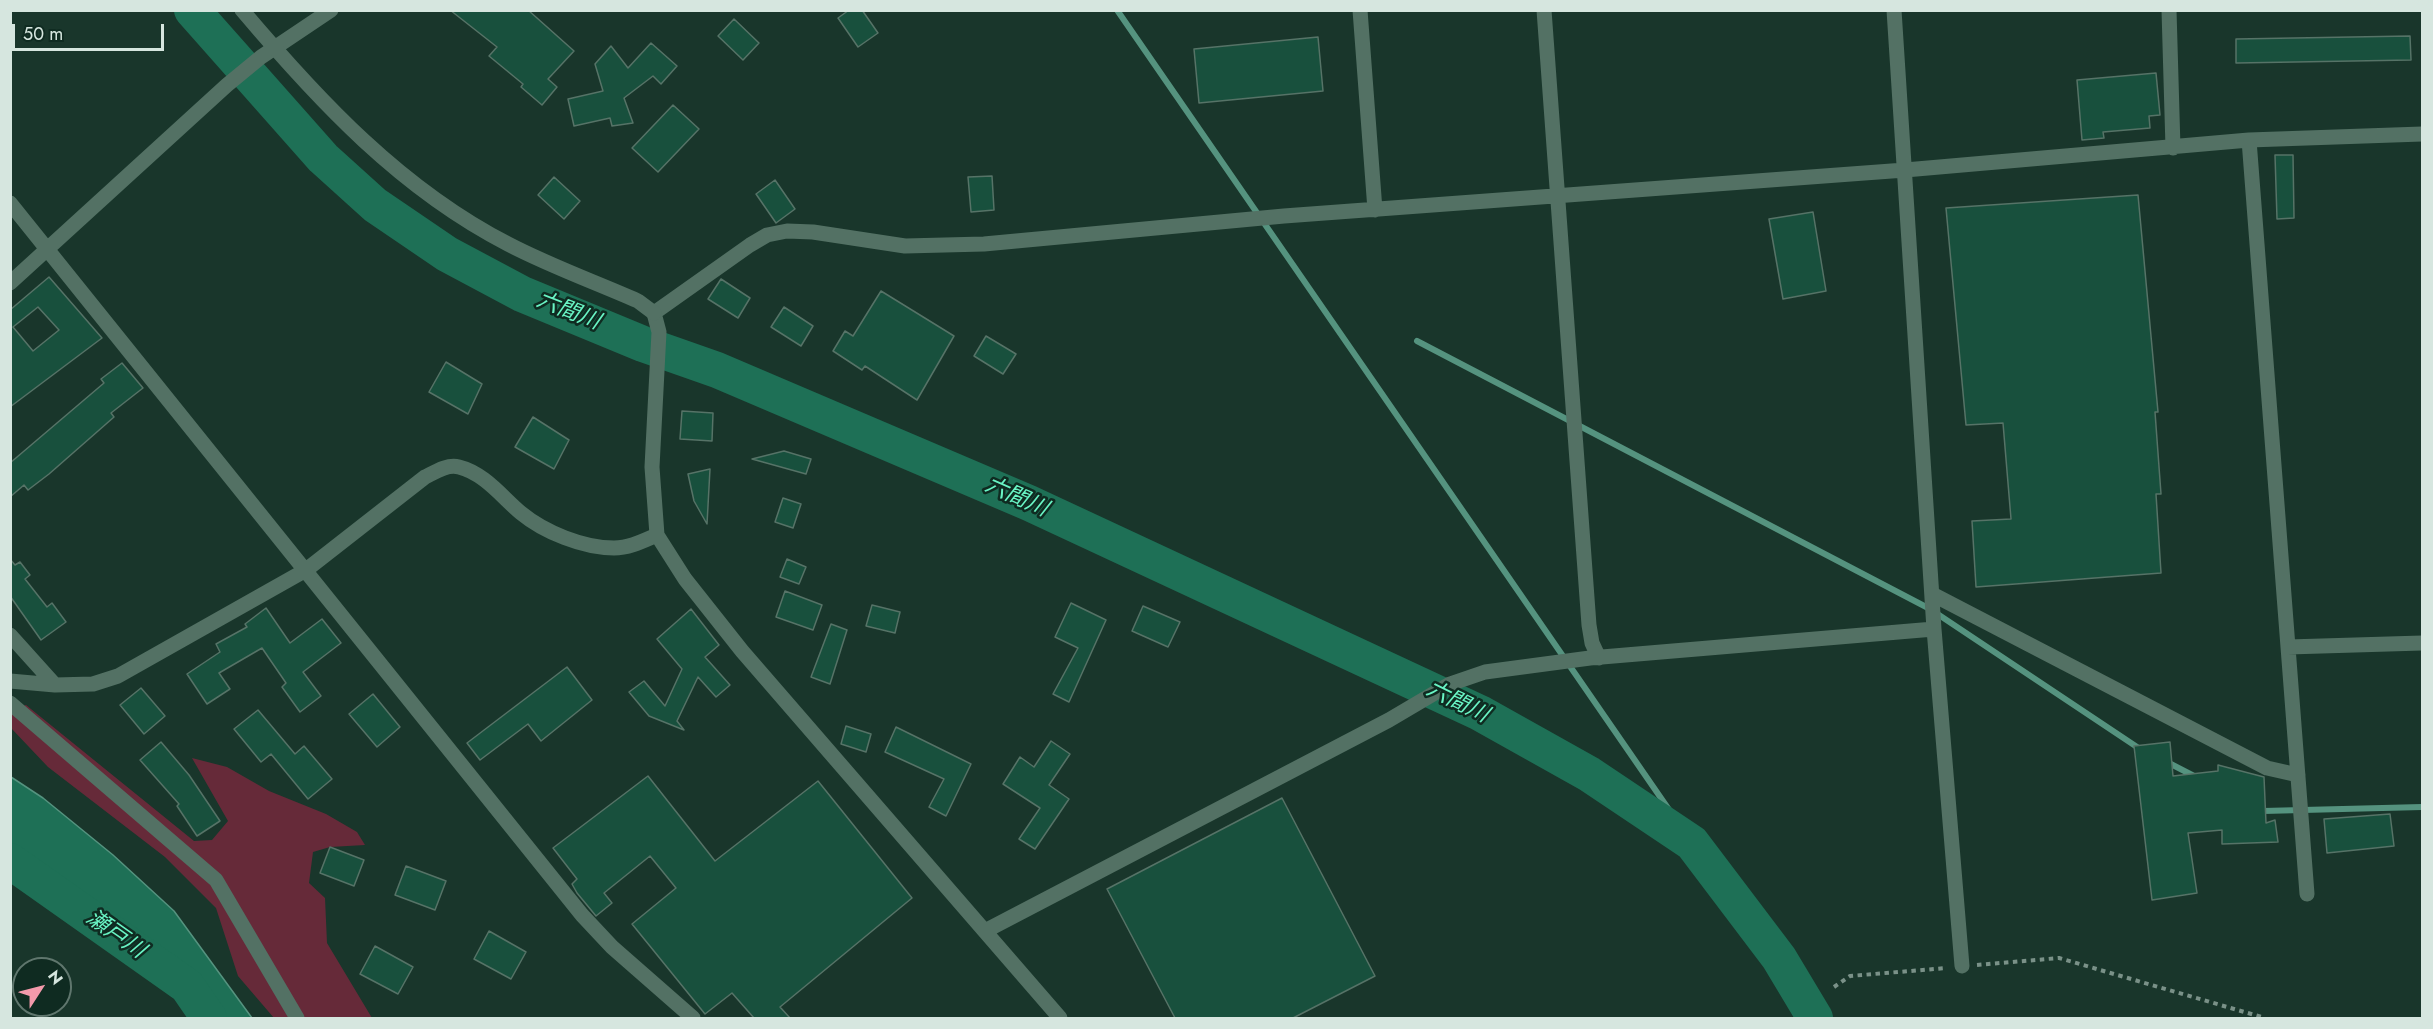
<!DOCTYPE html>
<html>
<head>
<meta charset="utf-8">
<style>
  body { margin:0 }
  #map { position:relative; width:2433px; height:1029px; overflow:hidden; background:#19362b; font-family:Jost,sans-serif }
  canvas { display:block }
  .frame { position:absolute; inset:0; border:12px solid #d6e6df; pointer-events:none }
  .north { position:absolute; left:12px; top:957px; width:60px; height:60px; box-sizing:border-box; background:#0f2b21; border:2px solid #5f766d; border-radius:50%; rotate:54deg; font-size:16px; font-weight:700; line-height:24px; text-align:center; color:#d6e6df }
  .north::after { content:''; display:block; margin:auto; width:21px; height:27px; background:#f39aab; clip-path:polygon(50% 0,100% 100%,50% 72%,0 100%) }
  .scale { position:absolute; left:12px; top:24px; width:152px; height:27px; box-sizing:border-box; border:3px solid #d6e6df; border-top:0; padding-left:8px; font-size:18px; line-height:21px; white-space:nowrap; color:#d6e6df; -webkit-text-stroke:4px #0f2b21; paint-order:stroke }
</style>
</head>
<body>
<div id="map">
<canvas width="2433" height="1029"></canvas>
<div class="frame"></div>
<div class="north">N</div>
<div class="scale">50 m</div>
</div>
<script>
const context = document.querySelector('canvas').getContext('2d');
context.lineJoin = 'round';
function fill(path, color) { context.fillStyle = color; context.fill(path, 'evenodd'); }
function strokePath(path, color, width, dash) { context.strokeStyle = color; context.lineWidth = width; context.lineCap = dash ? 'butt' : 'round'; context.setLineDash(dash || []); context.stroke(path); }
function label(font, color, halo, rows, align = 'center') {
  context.font = font + ' Jost,"Noto Sans JP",sans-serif'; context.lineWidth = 5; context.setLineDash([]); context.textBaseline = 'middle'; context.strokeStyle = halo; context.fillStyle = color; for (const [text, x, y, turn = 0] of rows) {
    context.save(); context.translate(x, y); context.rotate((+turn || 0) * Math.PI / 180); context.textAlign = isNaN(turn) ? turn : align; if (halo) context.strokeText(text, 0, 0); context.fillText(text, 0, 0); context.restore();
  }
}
const green = new Path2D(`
  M26,705L194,841L212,840L228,821L192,758L227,767L269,791L326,814L357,832L365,845L330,847L313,852L309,883L325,898L327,943L372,1018H274L238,976L216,908L165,857L48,767L11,728V711Z`);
const water = new Path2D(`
  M11,777L43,798L113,855L174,911L252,1018H211L187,986L11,861Z`);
const stream = new Path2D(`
  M1117,10L1692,843
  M1417,341L1930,609L2140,749
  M2165,761L2196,777
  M2259,808L2263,811L2422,807`);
const river = new Path2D(`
  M192,10L323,158L375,205L447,254L522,294L643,344L717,370L1029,503L1480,713L1589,774L1692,843L1779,958L1815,1018
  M10,861L187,986L209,1018`);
const building = new Path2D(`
  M450,10H528L574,51L548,79L557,87L542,105L521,87L523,84L489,56L497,47Z
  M849,10H862L878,33L858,47L838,18Z
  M734,19L759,43L743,60L718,36Z
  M2410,36L2411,60L2236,63V39Z
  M1318,37L1323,91L1199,103L1194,49Z
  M651,43L677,66L661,84L653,76L624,98L633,123L612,126L610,118L574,126L568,99L603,91L595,64L611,46L628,68Z
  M2156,73L2160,115L2149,116L2150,128L2103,132L2104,138L2082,140L2077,80Z
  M673,105L699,129L658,172L632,148Z
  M2275,155H2293L2294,218L2277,219Z
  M992,176L994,210L971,212L968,177Z
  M554,177L580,201L564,219L538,195Z
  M775,180L795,209L776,223L756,194Z
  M2138,195L2158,412H2155L2161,494H2156L2161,573L1976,587L1972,521L2011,519L2003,423L1966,425L1946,208Z
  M1813,212L1826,291L1783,299L1769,219Z
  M49,277L102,338L10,407V310ZM38,307L59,330L33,351L13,327Z
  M721,279L750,298L738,318L708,299Z
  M881,291L954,336L917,400L865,366L862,370L833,351L845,331L853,336Z
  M784,307L813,326L801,346L771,327Z
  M986,336L1016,354L1003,374L974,356Z
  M446,362L482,384L468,414L429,392Z
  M122,363L143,388L111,413L114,417L49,474L28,490L24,485L10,497V463L104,383L101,379Z
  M682,411L713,413L712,441L680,439Z
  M533,417L569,440L554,469L515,447Z
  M784,451L811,459L806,474L752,459Z
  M710,469L707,524L694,501L688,474Z
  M783,498L801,504L793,528L775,522Z
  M10,559L15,565L20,562L30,575L25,579L47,607L52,603L66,622L41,640L10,596Z
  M787,559L806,567L799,584L780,577Z
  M785,591L822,605L813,630L776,617Z
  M1071,603L1106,620L1069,702L1053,694L1078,648L1055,637Z
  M872,605L900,612L895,633L866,626Z
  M1143,606L1180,622L1168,647L1132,631Z
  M266,608L290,643L322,619L341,643L303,672L321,696L300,712L282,687L286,683L262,648L219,673L230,689L207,704L187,674L220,652L216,644L247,627L245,624Z
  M691,609L719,645L705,657L730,685L716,697L698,677L677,721L684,730L649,716L629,692L644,681L665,706L682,669L657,639Z
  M831,624L847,630L830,684L811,677Z
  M567,667L592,700L541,741L528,724L480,760L467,743Z
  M141,688L165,716L144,734L120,705Z
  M373,694L400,727L377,747L349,714Z
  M258,710L295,754L304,746L332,779L308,799L271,754L261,762L234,729Z
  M846,726L871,734L866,752L841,744Z
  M896,727L971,764L946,816L929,807L944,779L885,752Z
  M1051,741L1070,754L1049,785L1069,799L1035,849L1019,839L1040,808L1003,784L1020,757L1034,767Z
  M161,742L189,775L220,821L197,836L177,806L179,804L140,760Z
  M2170,742L2173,776L2218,771V765L2264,777L2266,823L2275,820L2278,842L2222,844V830L2188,833L2197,893L2152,900L2134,746Z
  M648,776L715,861L818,781L912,898L780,1007L790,1018H754L732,993L705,1014L632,924L676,888L650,856L604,893L612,903L596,916L577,893L572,884L577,879L553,848Z
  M1282,798L1375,976L1293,1018H1175L1107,889Z
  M2390,814L2394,846L2327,853L2324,819Z
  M330,847L364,860L354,886L320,873Z
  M406,866L446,881L435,910L395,895Z
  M489,931L526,952L511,979L474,959Z
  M375,946L413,967L398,994L360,974Z`);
const path = new Path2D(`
  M1977,965L2059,958L2265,1018
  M1834,987L1850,976L1946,968`);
const minor = new Path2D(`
  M1360,10L1375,210
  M1544,10L1589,625L1592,643L1599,658
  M1894,10L1934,629L1962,966
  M2169,10L2173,148
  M2249,140L2307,894
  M10,203L582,915L612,947L693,1018
  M10,283L227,85L261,57L331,10
  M1932,594L2267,768L2298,775
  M10,635L55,685L93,684L118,676L306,570L425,477C435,472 447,464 459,467C484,473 502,497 521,513C544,532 583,548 614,548C629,548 643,541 657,535
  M2288,647L2422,643
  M10,681L55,685
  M10,703L216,880L297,1018
  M985,931L1389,720L1450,684L1485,672L1590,658L1934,629
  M1060,1018L742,651L685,579L657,535L652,467L659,332L654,313L750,245L767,235L787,231L813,232L905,246L984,244L1284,216L1905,170L2249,140L2422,134`);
const tertiary = new Path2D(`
  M242,10C319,101 401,189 508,244C550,266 595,282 638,301L654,313`);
const waterNames = [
  ["六間川",568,312,21],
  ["六間川",1016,498,24],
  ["六間川",1457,703,26],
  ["瀬戸川",115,935,35]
];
fill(green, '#662a39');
fill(water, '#1e7056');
strokePath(water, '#55937f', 1.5);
strokePath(stream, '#55937f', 6);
strokePath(river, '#1e7056', 36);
fill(building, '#18503d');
strokePath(building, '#567367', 1.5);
strokePath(path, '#7a9188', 4, [4.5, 4.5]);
strokePath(minor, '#537164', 15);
strokePath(tertiary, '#537164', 15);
label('italic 22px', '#69f4c4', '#0f2b21', waterNames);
</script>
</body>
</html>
